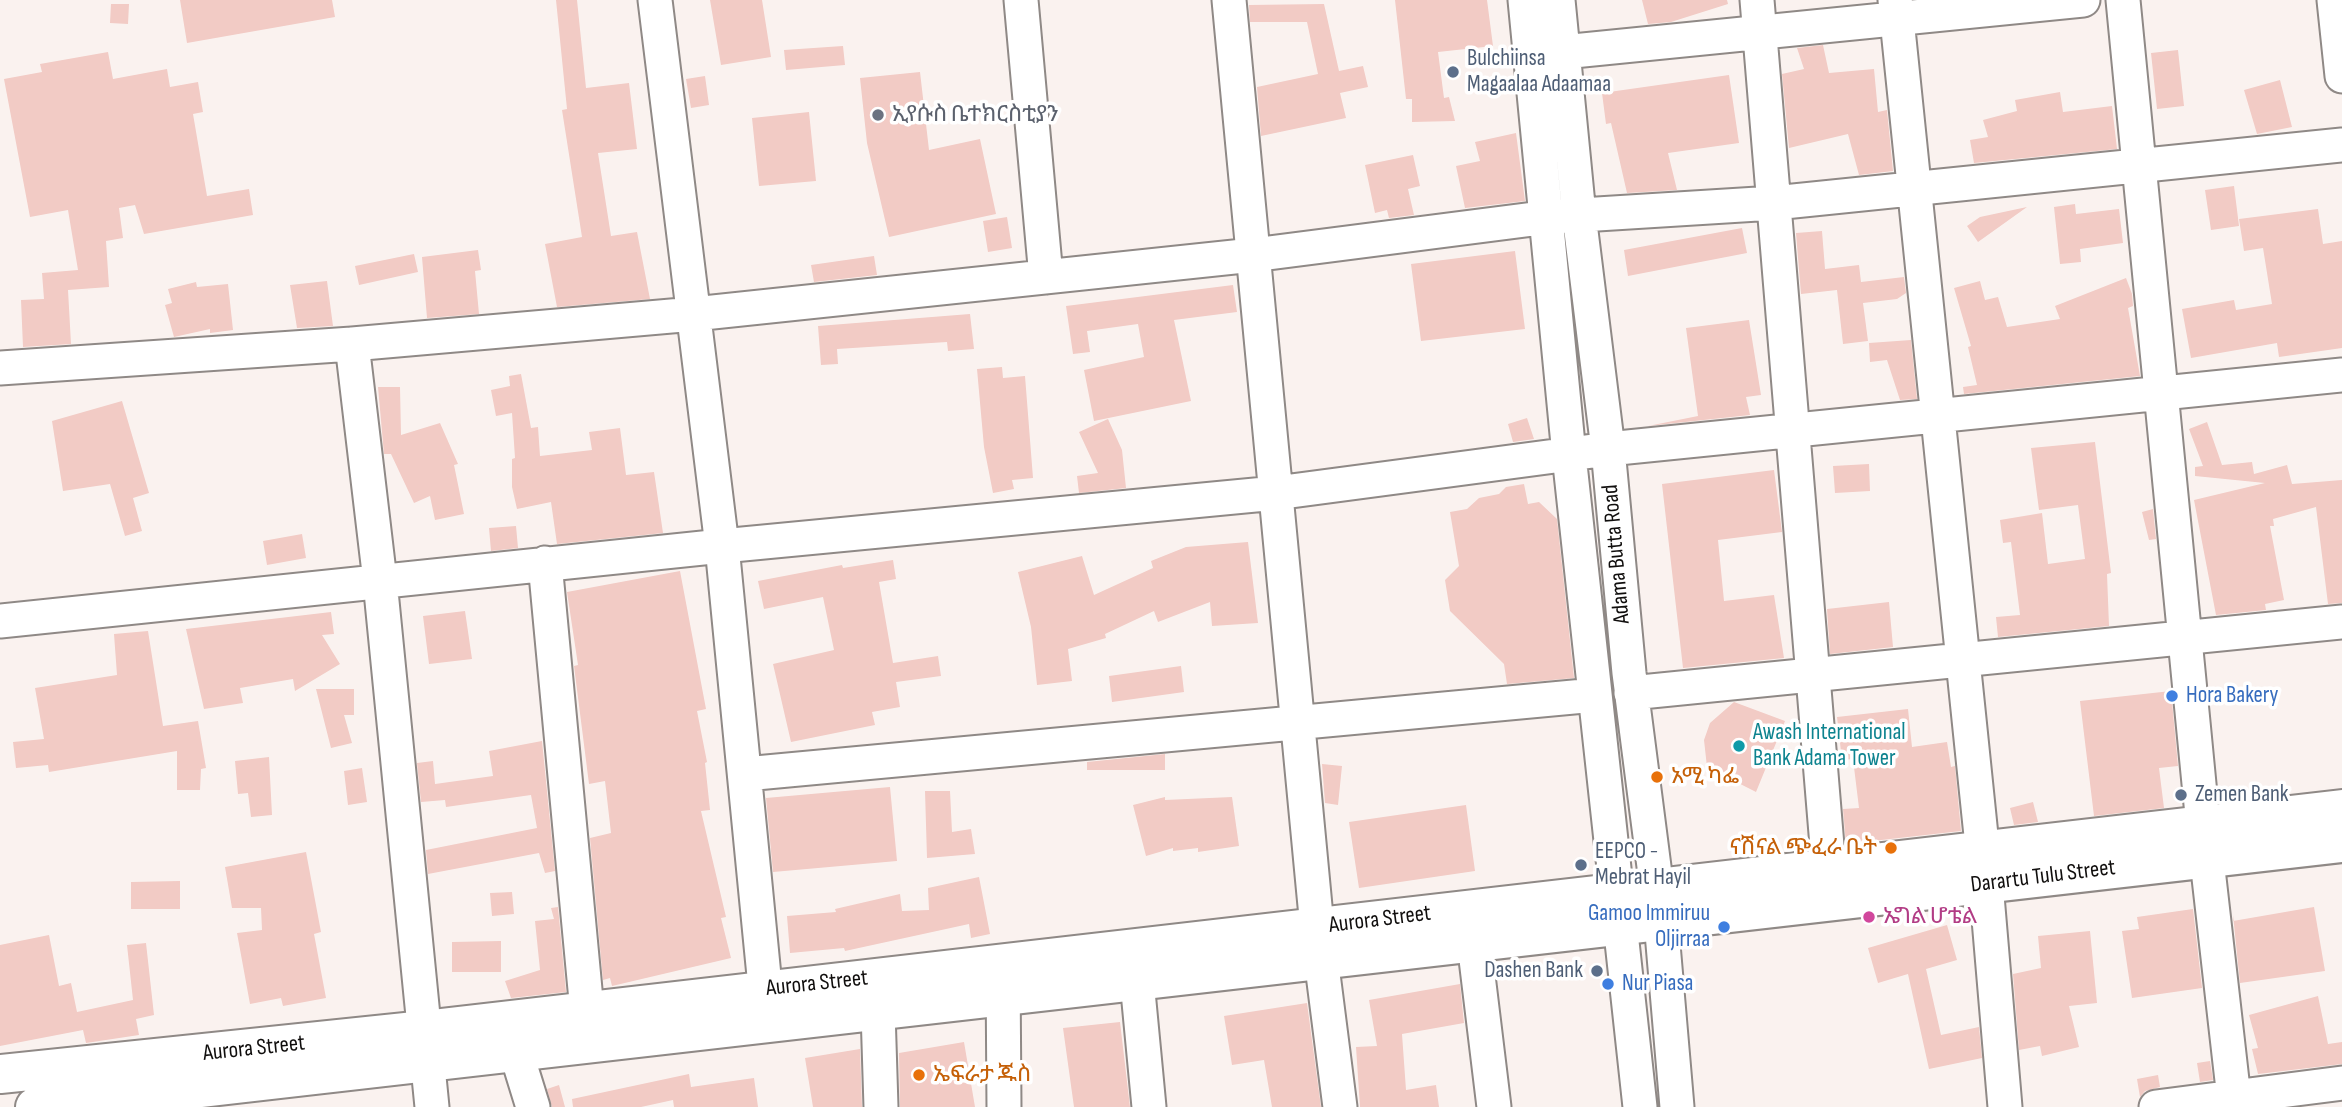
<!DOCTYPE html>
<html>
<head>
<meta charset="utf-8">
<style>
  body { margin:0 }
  canvas { display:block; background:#faf2ef }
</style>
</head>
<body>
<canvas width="2342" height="1107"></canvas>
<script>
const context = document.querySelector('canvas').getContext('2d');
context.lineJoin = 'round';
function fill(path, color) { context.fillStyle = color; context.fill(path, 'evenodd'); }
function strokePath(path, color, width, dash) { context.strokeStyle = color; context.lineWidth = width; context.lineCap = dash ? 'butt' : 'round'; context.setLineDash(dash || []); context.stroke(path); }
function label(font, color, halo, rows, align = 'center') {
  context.font = font + ' "Sofia Sans Condensed","Noto Sans Ethiopic",sans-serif'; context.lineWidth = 7; context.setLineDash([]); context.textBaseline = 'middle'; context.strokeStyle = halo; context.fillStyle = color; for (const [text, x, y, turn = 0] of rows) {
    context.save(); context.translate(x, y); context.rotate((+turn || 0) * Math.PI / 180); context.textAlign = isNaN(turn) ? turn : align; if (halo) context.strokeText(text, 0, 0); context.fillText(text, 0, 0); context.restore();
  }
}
const building = new Path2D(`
  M180,0H332L335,17L187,43Z
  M556,0H577L586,88L629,83L637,149L598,153L611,236L637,232L650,299L557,307L545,244L582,237L562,110L567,109Z
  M710,0H762L771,57L721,65Z
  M1395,0H1487L1493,46L1438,52L1444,98L1449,97L1455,121L1412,122V99H1406Z
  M1642,0H1727L1728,4L1671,22L1648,24Z
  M111,4H129L128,24L110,23Z
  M1324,4L1339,71L1363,66L1368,87L1340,93L1346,118L1261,136L1257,87L1318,74L1307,22H1250L1249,5Z
  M1823,45L1829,73L1874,69L1878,112L1887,110L1893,171L1859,175L1848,134L1789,148L1782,74L1804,69L1797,48Z
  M843,46L845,65L786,70L784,50Z
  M2178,50L2184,106L2157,109L2151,53Z
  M108,52L113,79L167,69L170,87L198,82L203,112L193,114L207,196L249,189L253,215L144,234L135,205L119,208L123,238L106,241L109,287L68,290L71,344L23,347L21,300L44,299L42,273L78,270L68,210L30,217L4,79L42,72L40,64Z
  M920,72L929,150L980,139L996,214L889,237L867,143L860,78Z
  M1729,75L1739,143L1668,153L1677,190L1627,193L1611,123L1606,124L1602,93Z
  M705,76L709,105L691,108L686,79Z
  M2280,80L2292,127L2257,134L2244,90Z
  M2060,92L2063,112L2112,106L2117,149L1974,163L1970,140L1988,137L1983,120L2017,111L2015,100Z
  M809,112L816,181L759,186L752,118Z
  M1516,133L1525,201L1465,208L1456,166L1480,161L1475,142Z
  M1413,155L1420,186L1408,189L1414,215L1389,218L1387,210L1375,213L1365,165Z
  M2234,186L2239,226L2211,230L2205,190Z
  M2075,204L2076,214L2119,209L2123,243L2080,249L2081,262L2060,264L2054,207Z
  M2027,207L1978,242L1967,226L1980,217Z
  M2318,209L2323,244L2342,241V348L2279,357L2277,343L2191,358L2182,309L2234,300L2236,310L2272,304L2263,248L2244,251L2239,219Z
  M1007,217L1012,248L988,252L983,221Z
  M1742,228L1747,253L1628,276L1624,250Z
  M1822,231L1825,269L1859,265L1861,282L1904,277L1906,293L1897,299L1863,303L1868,341L1843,344L1837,290L1801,294L1796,233Z
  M478,250L481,270L475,271L479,314L427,318L422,257Z
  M1515,251L1525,329L1421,341L1411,264Z
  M414,254L418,272L359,285L355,266Z
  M874,256L877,275L814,282L811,265Z
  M2126,278L2132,294L2133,306L2128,308L2140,376L1964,394L1963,387L1977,385L1968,347L1971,346L1954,288L1980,281L1985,300L1998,297L2007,327L2060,319L2055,306Z
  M327,281L333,326L297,328L290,285Z
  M196,282L197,287L228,284L233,330L210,333V329L174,337L165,305L172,303L168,289Z
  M1233,285L1237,312L1174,320L1191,401L1094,421L1084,370L1144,357L1138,324L1087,331L1090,352L1073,354L1066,306Z
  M970,314L974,349L948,351L947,342L837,349L838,364L821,365L818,326Z
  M1749,320L1761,395L1746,397L1750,415L1648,426L1698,416L1686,328Z
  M1911,340L1917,399L1900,400L1887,360L1870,362L1869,343Z
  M1002,367L1003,378L1025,376L1033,478L1012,480L1014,489L993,493L984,447L977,369Z
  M521,374L531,428L538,427L540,456L592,450L589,432L620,428L626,475L654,472L663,533L557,544L551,502L517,509L512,487V459L515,458L512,413L496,416L491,390L510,386L509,376Z
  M378,387H400L401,435L440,423L458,464L454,465L464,514L435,520L430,496L414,503L391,454H384Z
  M122,401L149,493L133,498L142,531L125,536L110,484L63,491L52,421Z
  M1527,418L1534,439L1513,442L1508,424Z
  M1108,419L1122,450L1126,488L1079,493L1077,476L1098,473L1079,432Z
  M2207,422L2222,465L2252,462L2254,474L2287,465L2292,484L2342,480V603L2328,604L2316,507L2273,519L2274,526H2270L2284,600L2265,604L2266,610L2216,615L2194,500L2265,483L2195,476V467L2203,466L2189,429Z
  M2095,442L2111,573L2107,574L2109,626L1998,637L1996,617L2020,615L2011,542L2003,543L2000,520L2042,513L2048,564L2085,559L2078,505L2039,510L2031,448Z
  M1869,464L1870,491L1835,493L1833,466Z
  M1774,470L1782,532L1718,540L1724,601L1774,595L1784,658L1683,668L1662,484Z
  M1524,484L1528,504L1539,502L1557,519L1574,678L1507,684L1504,664L1450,611L1445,580L1459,566L1450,512L1467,509L1479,498L1499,494L1506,487Z
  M2153,509L2156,539L2149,540L2142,512Z
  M516,526L518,548L491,551L489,528Z
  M302,534L306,558L267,565L263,541Z
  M1248,542L1258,623L1212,626L1210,602L1158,622L1154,611L1105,634L1106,638L1068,649L1072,681L1037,685L1031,627L1018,572L1082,556L1094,595L1153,568L1151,561L1186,547Z
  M893,560L896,579L879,582L893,663L938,656L941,676L896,682L900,707L872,712L875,725L791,742L773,664L834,650L823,597L764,609L758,581L842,565L843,568Z
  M680,571L706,709L697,711L707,762L705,763L710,810L701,811L726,917L721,918L731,958L612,986L610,978L603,980L590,838L611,833L605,781L589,784L574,666L578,665L567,592Z
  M1889,602L1893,647L1830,654L1827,609Z
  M465,611L472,659L429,664L423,616Z
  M331,612L334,634L322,635L340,664L295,691L293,679L240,688L243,703L204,709L186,629Z
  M148,631L163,726L198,721L206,768L201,769L200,790H177V751L49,772L48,765L16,768L13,742L44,739L35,688L117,675L114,634Z
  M1181,666L1184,692L1112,702L1109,676Z
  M316,689H354V715H344L352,743L331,748Z
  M2171,691L2178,766L2159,768L2164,808L2094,816L2080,701Z
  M1734,702L1785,721L1756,792L1707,767L1704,740L1710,723Z
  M1908,709L1912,747L1947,742L1951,767L1955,766L1961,831L1846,844L1843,809L1859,808L1853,759L1842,760L1837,717Z
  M542,741L555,871L545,873L539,853L428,874L426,850L537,828L531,795L446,807L445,800L421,802L417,763L433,761L435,784L493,776L489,751Z
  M1165,754V770H1087V762Z
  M269,757L272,815L251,817L248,793L238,794L235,761Z
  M1322,764L1342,766L1338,805L1325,803Z
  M362,768L367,802L348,805L344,771Z
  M890,787L897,861L773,872L766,798Z
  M925,791H950L952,832L971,829L975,854L927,858Z
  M1165,797V800L1232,797L1239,846L1198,852V848L1173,851V848L1146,856L1133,805Z
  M2033,802L2038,822L2014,825L2010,808Z
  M1466,805L1475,871L1359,888L1349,822Z
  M306,852L321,932L314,934L326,998L283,1006L281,998L250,1004L237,933L262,930L261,908H232L225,867Z
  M979,877L990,934L971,938L969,924L845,951L844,948L790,953L787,916L836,912L835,909L900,894L902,911L929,910L928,888Z
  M180,881V909H131V882Z
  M512,892L514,914L492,916L490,893Z
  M558,907L566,992L511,998L505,981L540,970L535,921L554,919L551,908Z
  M2314,907L2325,971L2240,983L2233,915V921Z
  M2193,909L2202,988L2132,998L2122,931L2139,929L2137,917Z
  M1947,925L1957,960L1926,969L1941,1035L1979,1027L1982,1058L1929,1069L1908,974L1878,983L1868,948Z
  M2090,931L2097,1003L2069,1006L2079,1047L2042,1056L2040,1046L2019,1050L2013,974L2041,968L2038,936Z
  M49,935L59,986L71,983L77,1012L133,1000L127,945L146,943L154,1015L136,1019L139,1035L86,1043L83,1030L0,1046V945Z
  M501,941V972H452V942Z
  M1460,984L1464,1023L1402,1034L1406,1090L1436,1085L1439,1107H1360L1356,1047L1377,1046L1369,1000Z
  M2318,996L2328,1044L2342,1042V1064L2258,1074L2252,1049L2258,1048L2249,1015Z
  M1307,1003L1321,1107H1272L1264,1060L1232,1065L1224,1016Z
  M1120,1022L1130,1107H1074L1063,1028Z
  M964,1042L975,1107H900L899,1053Z
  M860,1049L862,1107H813L805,1058Z
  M2210,1061L2213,1080L2200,1082L2197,1063Z
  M689,1074L691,1087L754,1078L758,1107H674L673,1100L641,1107H573L572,1099Z
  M2158,1075L2160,1087L2145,1091L2140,1097L2137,1079Z
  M559,1085L565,1107H552L547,1089Z`);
const minor = new Path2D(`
  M655,0L722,546L768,1017
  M1021,0L1046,277
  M1229,0L1317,927L1340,1107
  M1525,0L1569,455L1640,1107
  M1558,0L1579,215L1608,449L1629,673L1661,921L1677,1107
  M1757,0L1831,894
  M1895,0L1986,884L2005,1107
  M2123,0L2203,825L2235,1107
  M2334,0L2342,76
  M1563,52L2083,0
  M352,344L380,581L432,1107
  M0,368L352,344L694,314L1253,255L1549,217L1774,203L2342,145
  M545,563L587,1011
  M0,621L722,546L1276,493L1608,449L2342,375
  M1631,693L2342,622
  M745,774L1595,695
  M1471,918L1494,1107
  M1130,958L1137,981L1149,1107
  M1003,969L1004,1107
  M873,984L878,1011L881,1107
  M516,1052L533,1107
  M2156,1107L2342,1083`);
const major = new Path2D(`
  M0,1074L425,1030L2342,809
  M35,1107L2342,843`);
const markers = [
  [1453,72,7,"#5c6f8a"],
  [878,115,7,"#6b7280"],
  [2172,696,7,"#3f7fe0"],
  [1739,746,7,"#0f9aa8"],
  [1657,777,7,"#e8710a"],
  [2181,795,7,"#5c6f8a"],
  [1891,848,7,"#e8710a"],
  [1581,865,7,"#5c6f8a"],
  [1869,917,7,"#d1479c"],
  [1724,927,7,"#3f7fe0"],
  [1597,971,7,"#5c6f8a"],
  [1608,984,7,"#3f7fe0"],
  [919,1075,7,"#e8710a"]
];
const serviceNames = [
  ["Bulchiinsa",1467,59],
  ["Magaalaa Adaamaa",1467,85],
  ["Zemen Bank",2195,795],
  ["EEPCO -",1595,852],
  ["Mebrat Hayil",1595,878],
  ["Dashen Bank",1583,971,"right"]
];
const worshipNames = [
  ["ኢየሱስ ቤተክርስቲያን",892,115]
];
const streetNames = [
  ["Adama Butta Road",1617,554,-95],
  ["Darartu Tulu Street",2043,877,-7],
  ["Aurora Street",1380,920,-7],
  ["Aurora Street",817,984,-6],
  ["Aurora Street",254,1049,-6]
];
const shopNames = [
  ["Hora Bakery",2186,696],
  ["Gamoo Immiruu",1710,914,"right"],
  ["Oljirraa",1710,940,"right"],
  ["Nur Piasa",1622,984]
];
const cultureNames = [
  ["Awash International",1753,733],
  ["Bank Adama Tower",1753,759]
];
const foodNames = [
  ["አሚ ካፌ",1671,777],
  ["ናሽናል ጭፈራ ቤት",1877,848,"right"],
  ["ኤፍራታ ጁስ",933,1075]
];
const hotelNames = [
  ["ኤግል ሆቴል",1883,917]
];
fill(building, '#f2cbc5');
strokePath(minor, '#8f8986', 37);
strokePath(major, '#8f8986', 42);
strokePath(minor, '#fff', 33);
strokePath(major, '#fff', 38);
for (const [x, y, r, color] of markers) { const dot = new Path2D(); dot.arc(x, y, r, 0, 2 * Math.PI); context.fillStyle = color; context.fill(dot); strokePath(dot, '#fff', 2.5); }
label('23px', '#4e5e75', '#fff', serviceNames, 'left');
label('23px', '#5b616d', '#fff', worshipNames, 'left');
label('23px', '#100e0d', '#fff', streetNames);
label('23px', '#366cbe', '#fff', shopNames, 'left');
label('23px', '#0d838f', '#fff', cultureNames, 'left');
label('23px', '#c56008', '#fff', foodNames, 'left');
label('23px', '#b23c85', '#fff', hotelNames, 'left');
</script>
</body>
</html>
